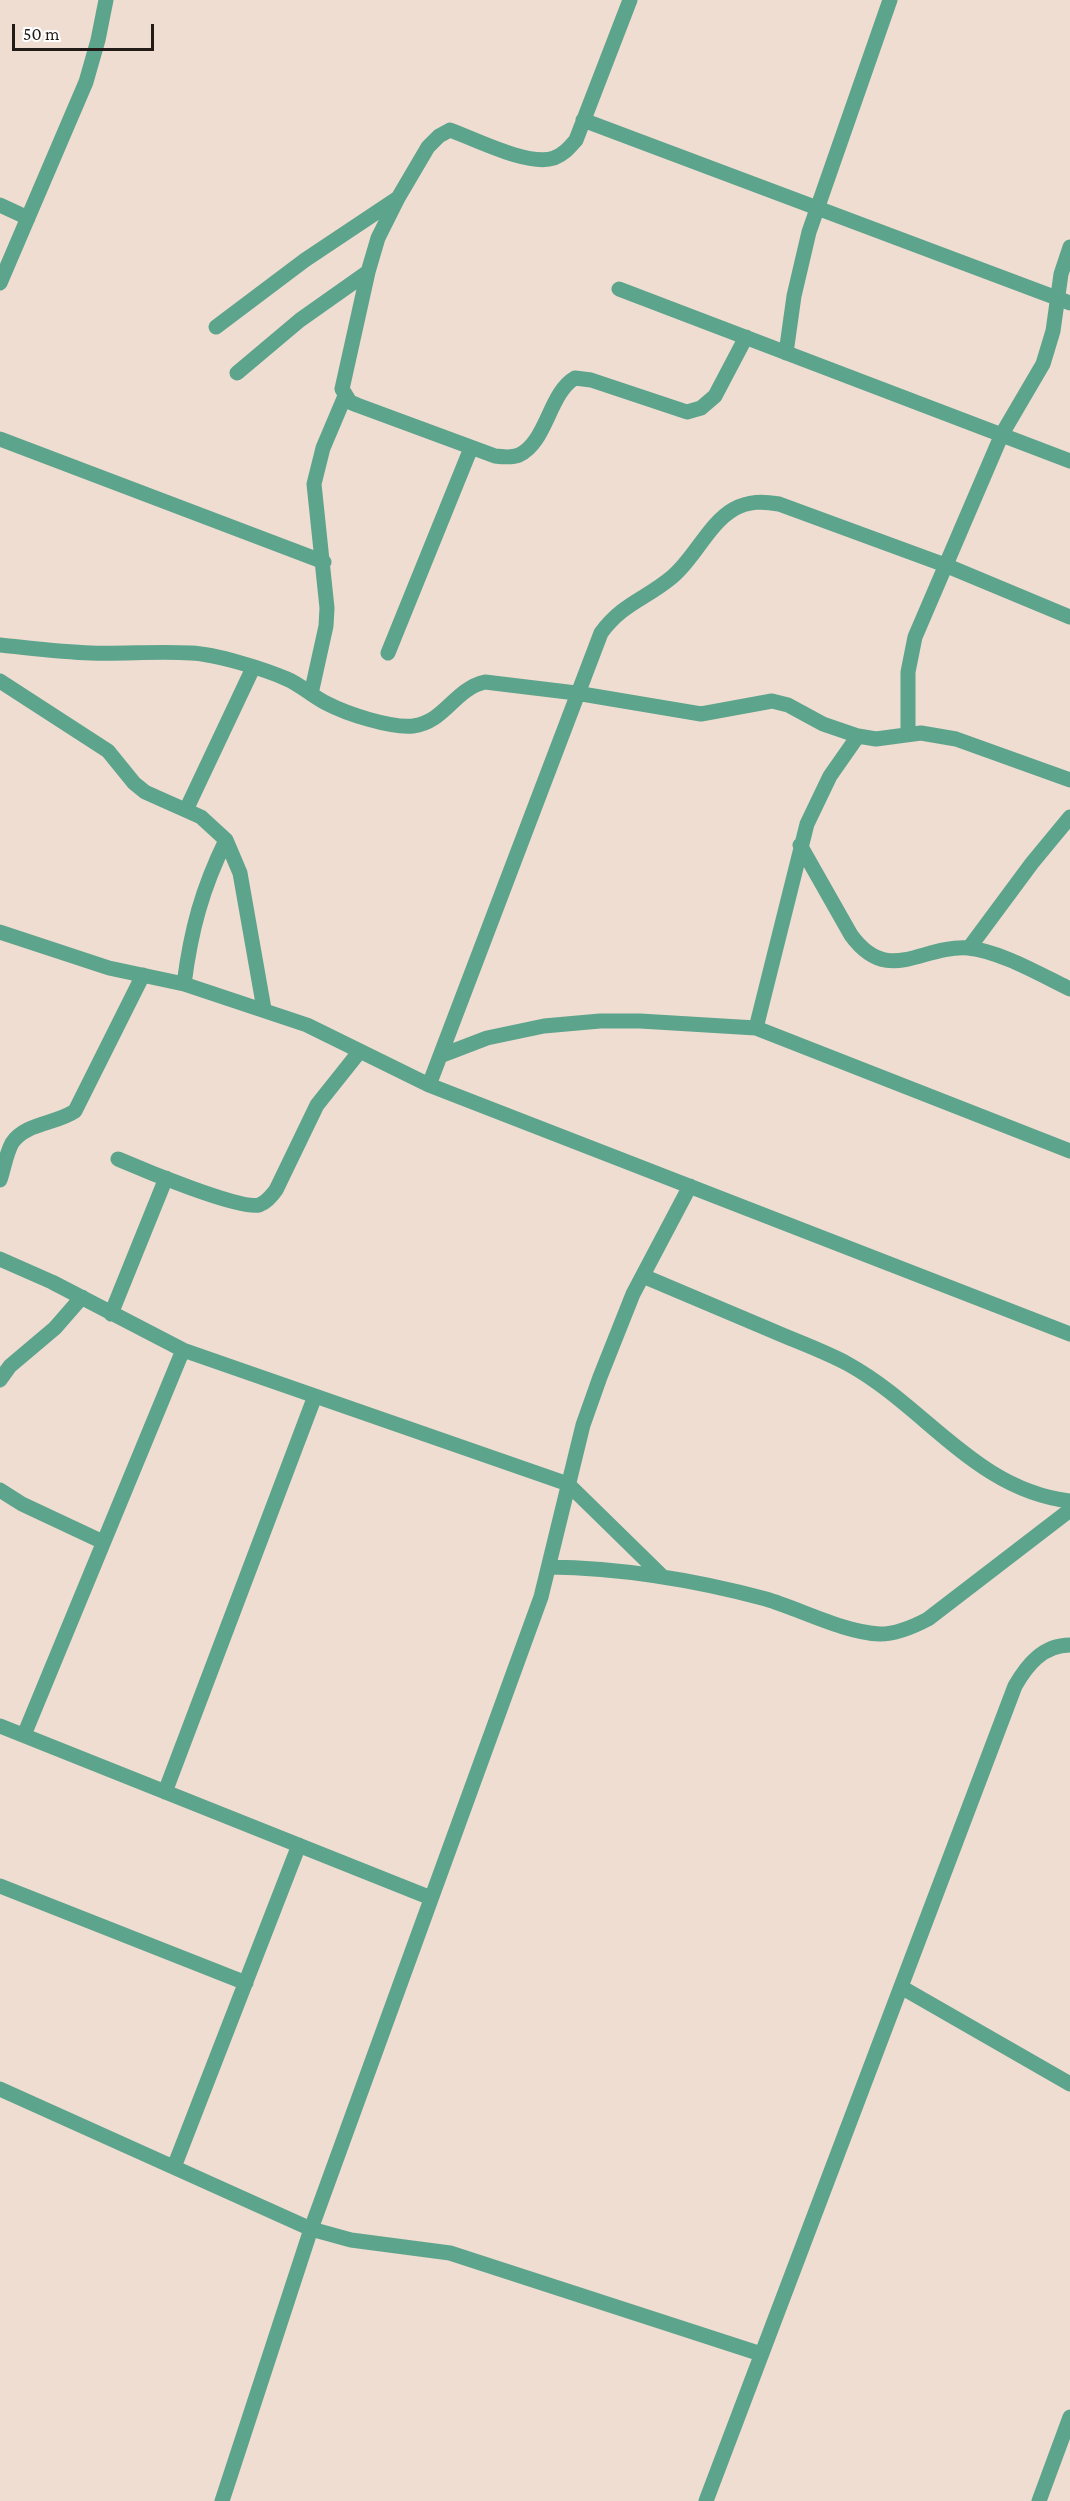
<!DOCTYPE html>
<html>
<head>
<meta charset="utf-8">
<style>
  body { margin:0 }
  #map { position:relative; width:1070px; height:2501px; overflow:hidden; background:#efddd1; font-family:"Crimson Pro",serif }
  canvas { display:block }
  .scale { position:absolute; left:12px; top:24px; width:142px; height:27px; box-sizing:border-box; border:3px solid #221b17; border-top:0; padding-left:8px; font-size:18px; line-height:21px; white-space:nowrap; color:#221b17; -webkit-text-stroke:4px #fff; paint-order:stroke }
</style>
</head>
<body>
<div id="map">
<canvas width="1070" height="2501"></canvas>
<div class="scale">50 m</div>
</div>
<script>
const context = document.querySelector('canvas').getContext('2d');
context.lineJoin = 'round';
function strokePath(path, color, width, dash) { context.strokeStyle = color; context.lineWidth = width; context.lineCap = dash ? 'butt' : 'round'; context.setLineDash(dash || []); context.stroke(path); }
const street = new Path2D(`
  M630,0L576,140C569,148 564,154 554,158C529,167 475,139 450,130L439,136L428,147L398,198L378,238L368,272L342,389L350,402L357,405L495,456C503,457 512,458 519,455C547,442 549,393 575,378L591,380L687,412L701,408L715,396L746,337
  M583,120L1070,303
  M0,205L28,218
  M0,283L86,82L98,40L106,0
  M619,289L1070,461
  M216,327L305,260L398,198
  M786,353L794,296L809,232L890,0
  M237,373L300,320L368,272
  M0,439L324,562
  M0,645C30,648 61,652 91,653C124,654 158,651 191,653C216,654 264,669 287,679C301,685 312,696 326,703C347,714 390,728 413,726C445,722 454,689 485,682L576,693L701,714L772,701L788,705L823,724L858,736L876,739L921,733L956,739L1070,780
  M388,653L471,448
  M0,681L108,751L134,783L145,792L201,817L226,840L240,873L264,1009
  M311,694L326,626L327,608L314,484L323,448L345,396
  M908,734V672L915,637L1002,434L1043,364L1053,331L1061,274L1070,247
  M186,810L253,668
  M800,845L851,935C888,986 921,945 968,948C1000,951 1041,975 1070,989
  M0,932L109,968L184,984L307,1025L429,1085L1070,1334
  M969,948L1032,863L1070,817
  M184,984C191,930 202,889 226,840
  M756,1028L807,824L830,776L858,736
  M440,1056L487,1038L544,1026L600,1021H640L756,1028L1070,1151
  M429,1085L601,633C623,603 646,599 672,577C695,558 708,524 734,509C749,501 762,501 779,504L945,565L1070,617
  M118,1159C141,1169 240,1210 259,1205C267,1202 271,1196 276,1190L317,1105L360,1051
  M0,1180C4,1168 6,1154 12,1143C25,1123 56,1124 75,1111L143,975
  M0,1259L52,1282L183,1350L568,1484L663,1577
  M643,1276C686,1294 730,1313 773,1331C798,1342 824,1351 848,1364C926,1407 976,1490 1070,1501
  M111,1314L166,1178
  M0,1380L10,1366L55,1328L82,1297
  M0,1490L22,1504L103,1542
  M549,1567C623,1568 695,1580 766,1599C800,1609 845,1633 880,1634C897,1634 913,1627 928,1619L1070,1510
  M0,1726L431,1898
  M24,1735L183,1350
  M165,1792L315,1396
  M0,1886L246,1983
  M901,1987L1070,2084
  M0,2089L311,2229L351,2240L450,2253L761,2354
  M174,2167L299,1845
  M222,2501L311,2229L541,1597L583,1425L600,1377L633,1294L690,1186
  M706,2501L1015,1686C1027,1665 1043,1645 1070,1645
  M1039,2501L1070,2417`);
strokePath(street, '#5da48c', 15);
</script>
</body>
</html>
